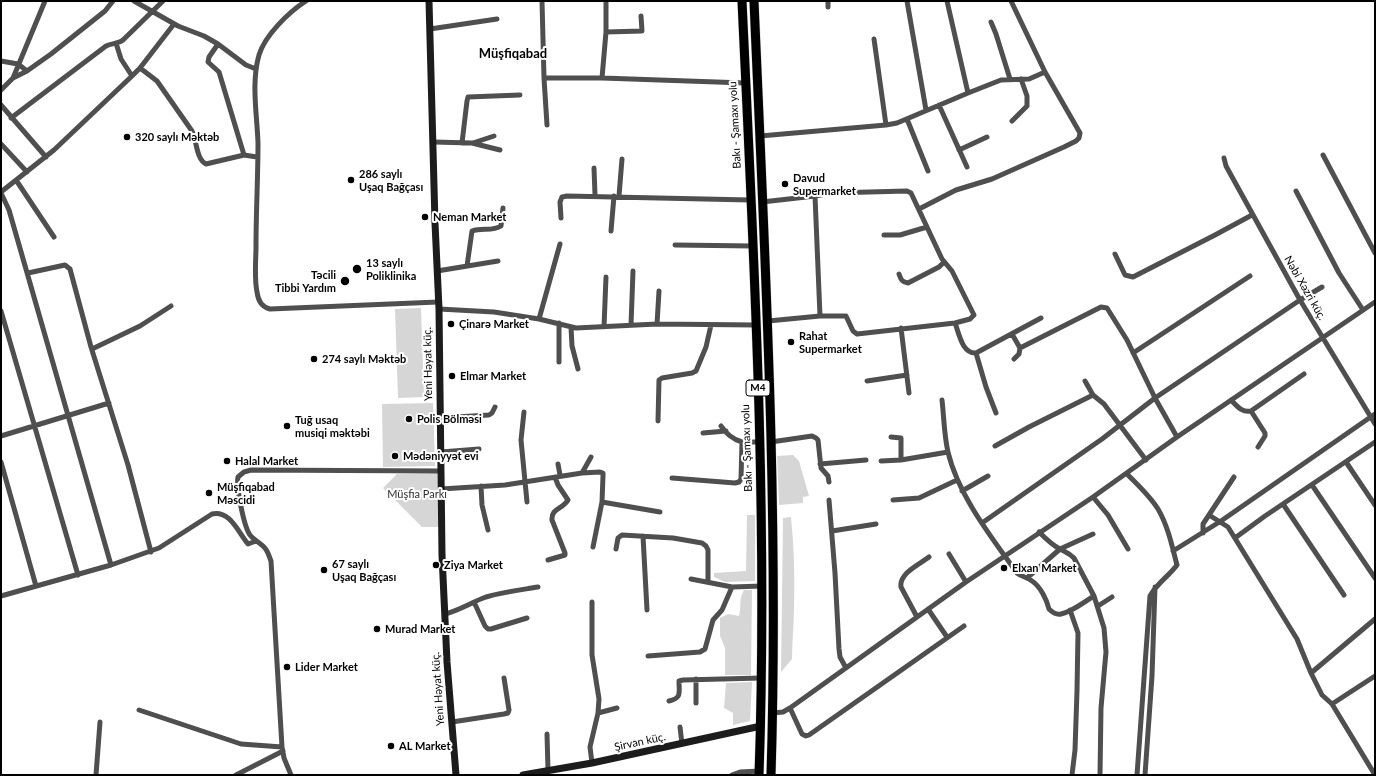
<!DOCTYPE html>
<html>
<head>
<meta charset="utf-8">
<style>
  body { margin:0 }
  #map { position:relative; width:1376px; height:776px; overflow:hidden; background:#fff; font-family:Lato,sans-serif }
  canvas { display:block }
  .frame { position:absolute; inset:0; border:2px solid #000; pointer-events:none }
</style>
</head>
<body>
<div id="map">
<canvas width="1376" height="776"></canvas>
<div class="frame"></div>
</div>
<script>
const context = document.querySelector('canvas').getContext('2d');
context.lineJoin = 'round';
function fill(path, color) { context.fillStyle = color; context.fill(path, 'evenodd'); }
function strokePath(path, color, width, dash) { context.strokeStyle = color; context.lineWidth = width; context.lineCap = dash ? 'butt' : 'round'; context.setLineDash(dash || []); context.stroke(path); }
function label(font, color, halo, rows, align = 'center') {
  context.font = font + ' Lato,sans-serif'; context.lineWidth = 4; context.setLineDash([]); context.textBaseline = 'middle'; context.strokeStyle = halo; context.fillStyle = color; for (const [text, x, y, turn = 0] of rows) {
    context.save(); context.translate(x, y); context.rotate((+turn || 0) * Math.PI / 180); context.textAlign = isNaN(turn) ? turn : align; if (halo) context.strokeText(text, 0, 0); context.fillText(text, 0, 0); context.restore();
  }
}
const green = new Path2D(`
  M421,308L424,397L398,398L395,309Z
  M433,403L435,466L383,467L382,404Z
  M793,455L799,461L809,496L803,497V503L779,505L777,456Z
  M437,473L439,527H422L383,488L397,474Z
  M747,515H755V581L725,582L714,577V573L746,571Z
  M791,517C794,547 795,577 794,607C794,624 792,641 792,659L781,672L783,518Z
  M744,590H752L751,675H725V648L720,636V618L728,614L739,616C742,605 738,601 744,590Z
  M752,682L750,721L733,725V713L724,708L726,683Z`);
const street = new Path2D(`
  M134,1L178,26L204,36L218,44L246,65L256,69
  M306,1C289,12 265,35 259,55C251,83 257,114 258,143C258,177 256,212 256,246C256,261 254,277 257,292C258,300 261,307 270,309L438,302
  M542,1L544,78L547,125
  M828,1V7
  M907,1L926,110
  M947,1L968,93
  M991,22L996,34L1010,79
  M430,29L497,19
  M606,32L642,31L641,16
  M874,39L886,125
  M116,43L121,59L132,76
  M218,44L209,57L208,62L219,72L244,155
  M1,61L18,64L27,71
  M140,68L157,81L192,131C197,141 196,159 206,164L244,155L257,157
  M13,78L45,1
  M544,78H602L745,83
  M602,78L606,32V1
  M1,90L13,78L27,71L51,54L105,11L113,1
  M1,105L46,157
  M939,105L967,167
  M11,118L106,46C112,43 118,44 123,40L163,1
  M907,119L928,171
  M1012,121L1027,106V96L1021,79
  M760,136L886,125L897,123L968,93L1001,80L1029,79L1045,72
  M433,142L472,143L500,150
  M462,143L467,101L468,97L520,95
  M473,143L494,136
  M1,144L27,172
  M959,150L987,137
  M1323,155L1375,253
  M1224,158L1226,166L1300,300L1375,424
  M594,168L595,195
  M16,180L54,237
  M1296,191L1339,273L1363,310
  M1,192L54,150L132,76L140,68L174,24
  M1,193L9,210L111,565
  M619,196L622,159
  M815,196L820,316
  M762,202L815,196L831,193L907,191L911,193L942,259L952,271L974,315L970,319L955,323L857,334L853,331L846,316H820L768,321
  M919,209L956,190L992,179L1064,147L1076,141L1079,138L1080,133L1045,72L1011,1
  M561,218L560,202L562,197L567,196L750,200
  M611,231L614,196
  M884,235H900L927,227
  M675,245L753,246
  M1115,254L1125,275L1133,277L1215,235L1252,215
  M467,266L472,231C482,227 492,232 501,226L503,208
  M437,271L498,261
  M28,273L65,265L70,269L91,347L128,465L151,552
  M899,274C901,280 902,282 908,283L939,267L944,262
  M439,309L494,312L539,319L576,328L657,324L756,325
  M1,311L78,575
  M539,319L560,244
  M955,323C959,333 962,354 976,353L1041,318
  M657,324L659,291
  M631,325L633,271
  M571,327L572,346L578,369
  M604,327L606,277
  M901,328L909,393
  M1012,334L1020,348L1101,307L1107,308L1127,340L1155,398L1177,437
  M92,349L140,326L171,306
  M976,353L986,387L996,413
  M1133,353L1250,276
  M1014,359L1019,354L1020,348
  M559,362V323
  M867,381L907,375
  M1085,381L1093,395L1104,404L1146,460
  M942,400C944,417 944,435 948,452C958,495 992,538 1017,573C1022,577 1027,577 1032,581C1040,586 1047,600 1049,609C1052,612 1057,615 1061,614C1072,612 1084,602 1094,596
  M1231,400C1237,406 1242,413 1251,411L1304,374
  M1251,411L1265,433V436L1258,447
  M524,412L521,440L527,502
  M440,418L489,415L492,413L495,407
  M658,421L659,380L662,378L692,373L696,371L706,347L711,325
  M721,426C727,434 732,439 742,442
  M703,433L726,431
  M1,436L109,403
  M891,437L901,438V460
  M771,442L812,436L816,438L818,440L821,468L828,476L829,482
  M995,446L1029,427L1093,395
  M441,452L479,449
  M881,461L901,460L948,452
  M1,462L36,586
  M1346,462L1375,505
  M558,464L560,475
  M820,464L866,460
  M582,473L600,472L603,473V476L602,502L593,547
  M1127,474C1138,485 1150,496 1158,509C1168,526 1172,546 1177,565C1168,577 1158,582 1150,596L1137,775
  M672,478L735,483L739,482L741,479L742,442H760
  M1312,485L1375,578
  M481,486L482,505L488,530
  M441,489L505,485L582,473L591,457
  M962,491L988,476
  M1093,497L1108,515L1128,549
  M829,500L835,573L839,649L840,657L846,668
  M893,500L919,498L957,480
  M602,502L660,512
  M1283,504L1344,595
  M1209,515L1228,527L1297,639L1311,673L1322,695L1332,704L1375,775
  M982,523L1102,439L1155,398L1300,300L1322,287
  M832,531L876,524
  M1039,532C1046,539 1052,545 1060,549C1065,552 1069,553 1074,558L1094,596L1104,628L1106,652L1101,708L1100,775
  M1203,533V524L1234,477
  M643,536L647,610
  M1235,538L1265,516L1375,442
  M616,549L618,538L622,535L673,538L702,543L706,546L708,550V582
  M1173,551L1221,521L1375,414
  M949,554L966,582
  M548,560L565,555V553L552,520C551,508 563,509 568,500L558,485L555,477
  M1027,578L1060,549L1093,534
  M691,579L732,587L762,586
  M1,596L111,565L159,548L212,514C230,510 238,532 248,544L256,541
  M474,602L485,626L488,629H491L527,618
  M592,602V655L599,699L598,713L590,747L592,763
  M1098,606L1112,597
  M928,609L947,637
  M1070,610L1078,633L1077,691L1075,750L1072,775
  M445,614C460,610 472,602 486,597C503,592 520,590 538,587
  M917,617L901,587C899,573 920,564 929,557
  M648,656L700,652L705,649L713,620L722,610L732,587
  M1311,673L1375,619
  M669,701C682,698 679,693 679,681L683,680L761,678
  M696,703V679
  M1332,704L1375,676
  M790,708L802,734L806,736L809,735L964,626
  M139,710L241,744L282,747
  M598,713L617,708
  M772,713L783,712L790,708L966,582L1093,497L1177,437L1375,302
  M452,722L504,714L508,713L509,710L504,678
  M680,727L682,744
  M547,734L548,770
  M96,775L100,722
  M236,775L283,751
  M291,775L284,758L282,747L271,561C269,556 268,551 264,547C260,543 254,540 250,535C244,527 236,487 238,477L244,472L251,470L441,471
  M732,775L740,772L760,771
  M1145,775L1152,676L1155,587`);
const secondary = new Path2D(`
  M429,1L435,223L439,309L442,555L447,662L456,775
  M523,775L592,763L761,726`);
const highway = new Path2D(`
  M742,1C754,259 768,517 759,775
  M754,1C765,259 779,517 771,775`);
const markers = [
  [127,137,4,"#000"],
  [351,180,4,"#000"],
  [785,184,4,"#000"],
  [425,217,4,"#000"],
  [357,269,5,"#000"],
  [345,281,5,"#000"],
  [451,324,4,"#000"],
  [791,342,4,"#000"],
  [314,359,4,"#000"],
  [452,376,4,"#000"],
  [409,419,4,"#000"],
  [287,426,4,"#000"],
  [395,456,4,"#000"],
  [227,461,4,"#000"],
  [209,493,4,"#000"],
  [436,565,4,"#000"],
  [1004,568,4,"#000"],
  [324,570,4,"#000"],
  [377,629,4,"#000"],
  [287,667,4,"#000"],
  [391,746,4,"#000"]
];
const shields = [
  [758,388,24]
];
const shieldNames = [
  ["M4",758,388]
];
const streetNames = [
  ["Bakı - Şamaxı yolu",735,125,-93],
  ["Nəbi Xəzri küç.",1305,288,60],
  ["Yeni Həyat küç.",428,364,-91],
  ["Bakı - Şamaxı yolu",747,448,-92],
  ["Yeni Həyat küç.",438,689,-94],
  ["Şirvan küç.",640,742,-12]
];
const poiNames = [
  ["320 saylı Məktəb",135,137],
  ["286 saylı",359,174],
  ["Uşaq Bağçası",359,187],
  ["Davud",793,178],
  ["Supermarket",793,191],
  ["Neman Market",433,217],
  ["13 saylı",366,263],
  ["Poliklinika",366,276],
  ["Təcili",336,275,"right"],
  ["Tibbi Yardım",336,288,"right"],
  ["Çinarə Market",459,324],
  ["Rahat",799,336],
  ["Supermarket",799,349],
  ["274 saylı Məktəb",322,359],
  ["Elmar Market",460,376],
  ["Polis Bölməsi",417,419],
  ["Tuğ usaq",295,420],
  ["musiqi məktəbi",295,433],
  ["Mədəniyyət evi",403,456],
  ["Halal Market",235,461],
  ["Müşfiqabad",217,487],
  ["Məscidi",217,500],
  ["67 saylı",332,564],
  ["Uşaq Bağçası",332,577],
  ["Ziya Market",444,565],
  ["Elxan Market",1012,568],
  ["Murad Market",385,629],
  ["Lider Market",295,667],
  ["AL Market",399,746]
];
const parkNames = [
  ["Müşfia Parkı",417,494]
];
const quarterNames = [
  ["Müşfiqabad",513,54]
];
fill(green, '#d6d6d6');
strokePath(highway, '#dbdbdb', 10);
strokePath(street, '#4f4f4f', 5);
strokePath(secondary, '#1c1c1c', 7);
strokePath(highway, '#000', 9);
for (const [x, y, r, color] of markers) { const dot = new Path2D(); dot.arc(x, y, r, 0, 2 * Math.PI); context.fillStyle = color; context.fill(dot); strokePath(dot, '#fff', 1.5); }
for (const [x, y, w] of shields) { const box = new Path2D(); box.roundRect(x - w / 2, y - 8, w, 16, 3); context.fillStyle = '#fff'; context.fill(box); strokePath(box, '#000', 1); }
label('bold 10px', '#000', null, shieldNames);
label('11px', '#000', '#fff', streetNames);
label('bold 11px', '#000', '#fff', poiNames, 'left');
label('11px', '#2d2d2d', '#fff', parkNames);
label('bold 13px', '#000', '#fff', quarterNames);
</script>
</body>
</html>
